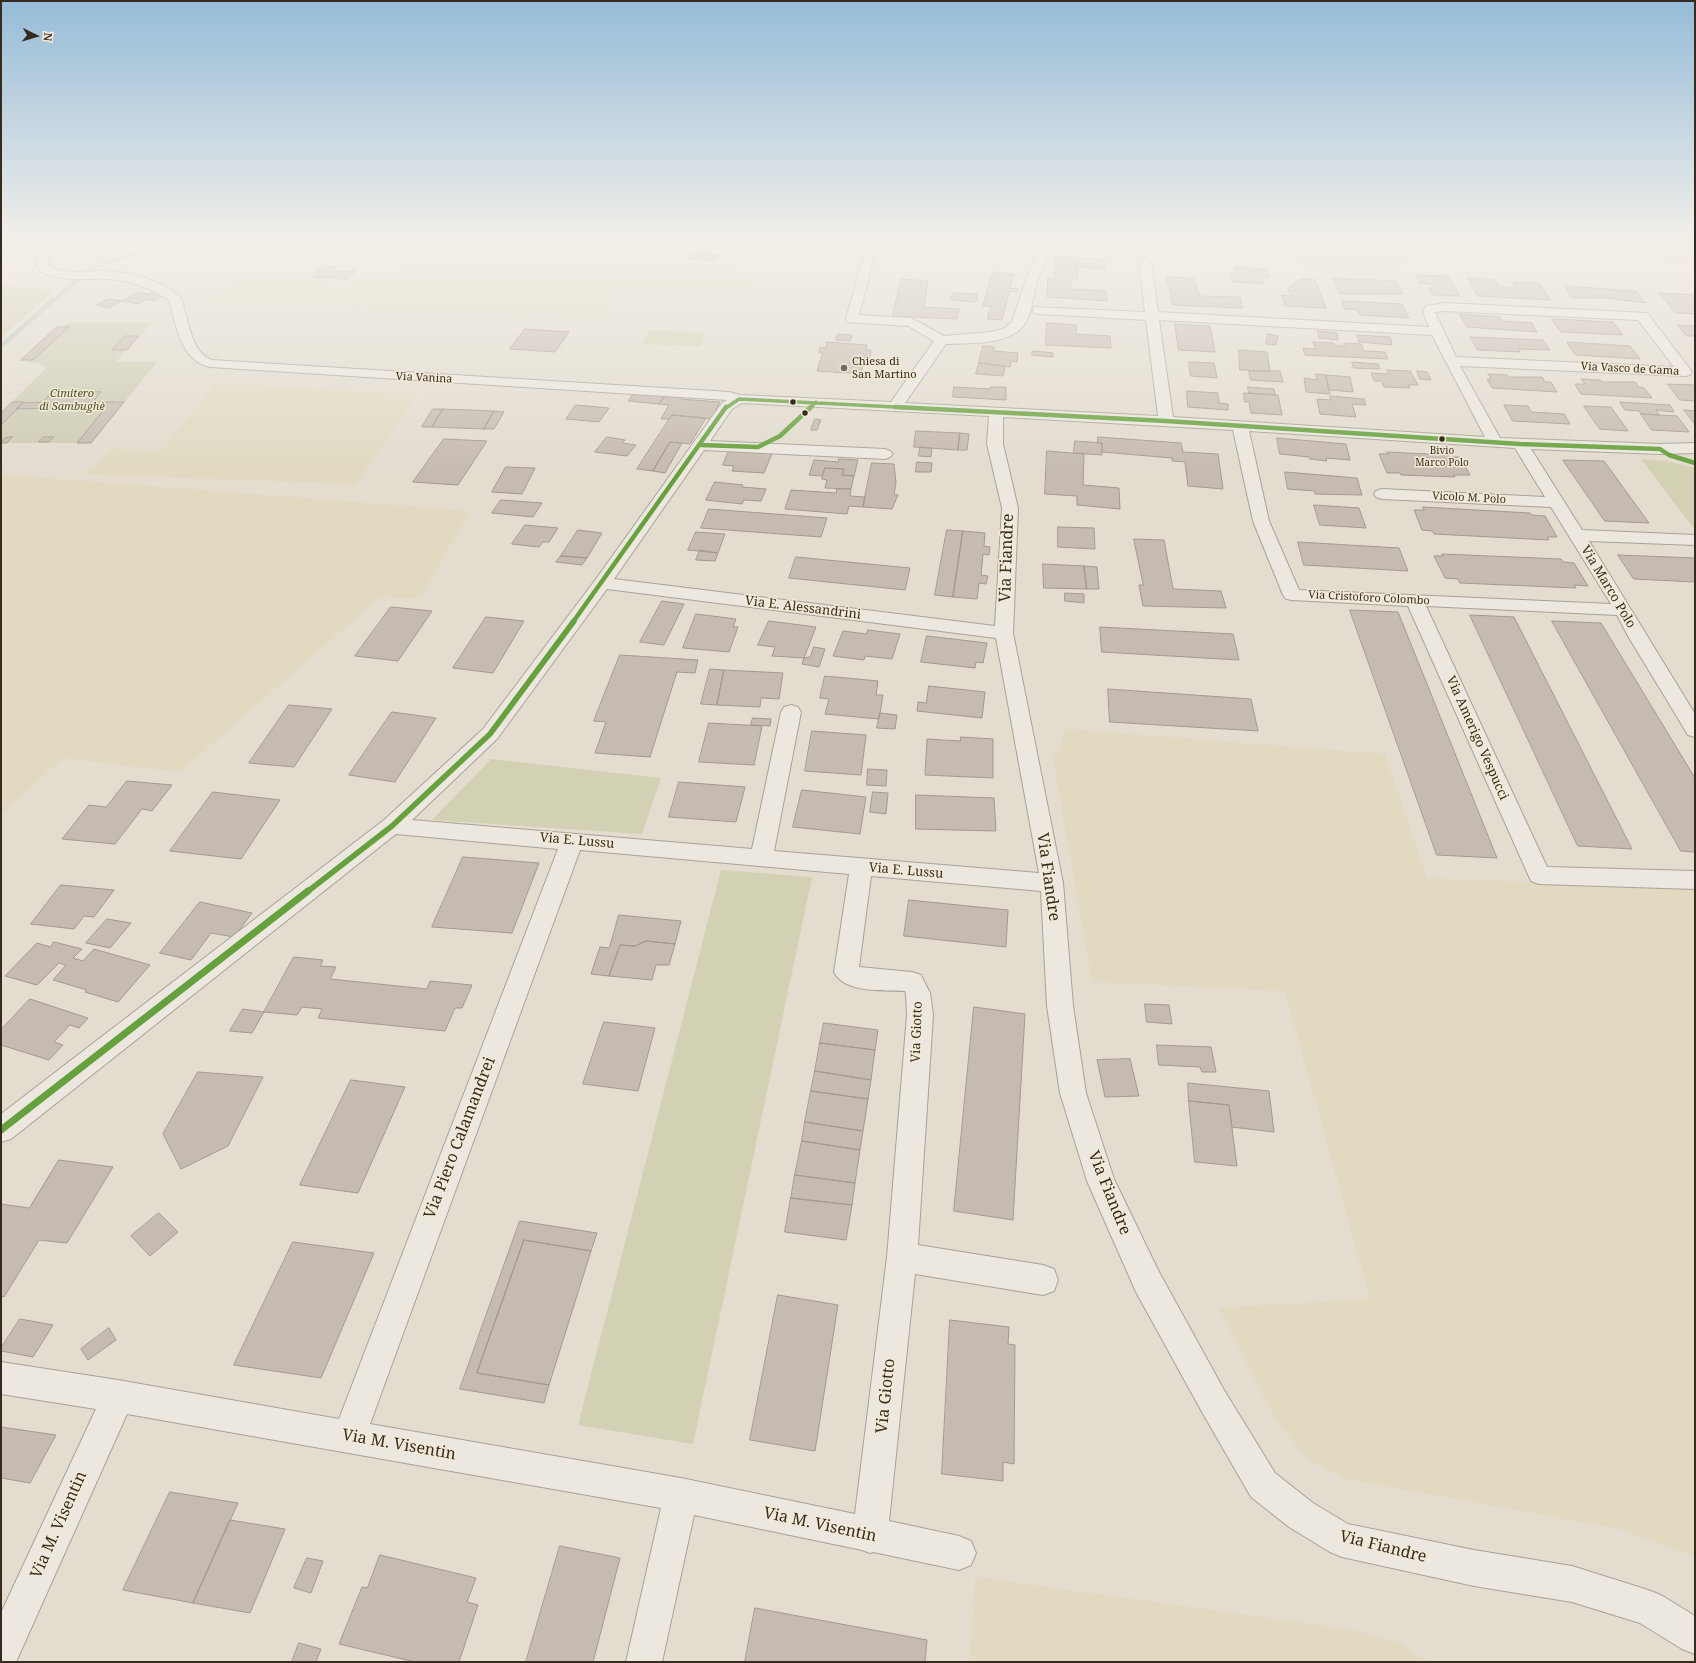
<!DOCTYPE html>
<html>
<head>
<meta charset="utf-8">
<style>
  body { margin:0 }
  #map { position:relative; width:1696px; height:1663px; overflow:hidden; background:#e3dccf; font-family:"Noto Serif",serif }
  canvas { display:block }
  .frame { position:absolute; inset:0; border:2px solid #372b20; pointer-events:none }
  .north { position:absolute; left:16px; top:16px; width:40px; height:40px; -webkit-text-stroke:3px #f3ead6; paint-order:stroke; rotate:95deg; font-size:11px; font-weight:700; line-height:16px; text-align:center; color:#372b20 }
  .north::after { content:''; display:block; margin:auto; width:14px; height:18px; background:#372b20; clip-path:polygon(50% 0,100% 100%,50% 72%,0 100%) }
</style>
</head>
<body>
<div id="map">
<canvas width="1696" height="1663"></canvas>
<div class="frame"></div>
<div class="north">N</div>
</div>
<script>
const context = document.querySelector('canvas').getContext('2d');
context.lineJoin = 'round';
function fill(path, color) { context.fillStyle = color; context.fill(path, 'evenodd'); }
function strokePath(path, color, width, dash) { context.strokeStyle = color; context.lineWidth = width; context.lineCap = dash ? 'butt' : 'round'; context.setLineDash(dash || []); context.stroke(path); }
function label(font, color, halo, rows, align = 'center') {
  context.font = font + ' "Noto Serif",serif'; context.lineWidth = 3; context.setLineDash([]); context.textBaseline = 'middle'; context.strokeStyle = halo; context.fillStyle = color; for (const [text, x, y, turn = 0] of rows) {
    context.save(); context.translate(x, y); context.rotate((+turn || 0) * Math.PI / 180); context.textAlign = isNaN(turn) ? turn : align; if (halo) context.strokeText(text, 0, 0); context.fillText(text, 0, 0); context.restore();
  }
}
const farmland = new Path2D(`
  M283,238H934L931,247L794,241L783,262L732,259L734,252L691,250L671,255L652,256L513,247L503,252L276,240Z
  M1152,238H1692L1695,241V264L1415,245L1393,277L1324,274L1304,263Z
  M475,258H507L724,270L744,274L754,279L762,287V294L621,287L601,317L198,303L239,278L351,282L442,262Z
  M215,384L417,394L356,484L85,474L112,449L162,450Z
  M1,474L47,478L470,511L421,598L380,597L180,772L63,758L1,815Z
  M1064,729L1385,754L1427,878L1695,889V1557L1620,1529L1346,1479L1307,1459L1274,1417L1219,1308L1370,1299L1285,991L1092,982L1053,758L1061,746Z
  M976,1577L1354,1630L1401,1644L1428,1662H969Z`);
const green = new Path2D(`
  M1,286L54,290L1,338Z
  M649,330L705,333L700,346L643,344Z
  M1641,459L1667,461L1695,468V530Z
  M491,759L661,778L642,834L432,820Z
  M721,870L812,877L693,1444L578,1425Z`);
const cemetery = new Path2D(`
  M152,322L116,362H157L91,443H1V413L46,368L39,363H27L29,360H21L57,327H63L67,323Z`);
const stream = new Path2D(`
  M1,346L52,301L90,270L99,265L141,252L251,238`);
const building = new Path2D(`
  M693,253L719,255L716,261L689,259Z
  M1054,257L1104,259L1105,269L1077,267L1078,279H1071V289L1106,291L1107,301L1047,297L1048,278H1054Z
  M324,266L336,267L331,271H356L347,279L312,277Z
  M1235,267L1266,269L1269,277H1262L1264,284L1233,282L1230,273L1237,274Z
  M993,272L1014,274L1010,288L1018,289L1017,292L1009,291L1002,320L987,319L991,306H983Z
  M1416,275L1448,276L1460,296L1433,295L1429,288H1434L1431,284L1420,283Z
  M1167,277L1193,278L1200,296L1240,297L1243,308L1173,305Z
  M1333,278L1396,281L1403,294H1340Z
  M1467,278L1495,280L1500,288H1516L1512,282L1539,283L1551,300L1478,296Z
  M901,279L928,281L924,307L959,309L957,319L893,316Z
  M1301,279H1313L1316,282L1326,308L1285,306L1282,295L1292,296L1288,290L1298,280H1302Z
  M1565,286L1636,291L1646,303L1606,298H1573Z
  M158,291L166,294L154,301L146,299L139,304L122,301L138,292L150,294Z
  M953,293L978,294L976,302L951,300Z
  M1659,293L1695,295V301H1692L1695,304V314L1676,313Z
  M109,299L122,301L109,308L97,305Z
  M1342,301L1402,304L1409,318L1360,315L1357,310L1345,309Z
  M1460,314L1500,317L1502,321L1532,323L1537,332L1467,327Z
  M1552,319L1613,322L1623,335L1561,332Z
  M1047,323L1076,325V334L1110,336L1111,348L1046,345Z
  M1175,324L1210,326L1215,352L1179,350Z
  M1678,325L1695,326V336H1687Z
  M57,327H69L33,360H21Z
  M525,329L569,332L555,352L510,349Z
  M1318,331L1337,333L1338,340L1319,338Z
  M838,334L852,335L850,341L836,340Z
  M1268,334L1278,336L1276,345L1266,344Z
  M1357,335L1390,337L1392,345L1359,342Z
  M125,336H139L127,350H112Z
  M1470,337L1543,340L1550,350L1518,349L1520,352L1478,350Z
  M827,342L867,345L866,350H871L870,357L865,356L861,374L817,371L823,353H819L820,347L826,348Z
  M1313,342L1333,343L1334,346H1346L1345,343L1361,344L1364,351L1385,352L1388,359L1305,355L1303,348L1316,349Z
  M1567,342L1630,346L1640,359L1576,355Z
  M983,346L994,347V351L1018,353L1017,362L1011,361L1010,367L979,363Z
  M1239,350L1267,352L1270,371L1240,370Z
  M1033,351L1053,353V357L1032,355Z
  M1189,362L1214,363L1217,378L1191,376Z
  M1352,362L1378,364L1380,369L1354,368Z
  M979,363L1005,366L1003,376L976,374Z
  M1387,370L1410,371L1418,385H1408L1410,388L1384,387L1381,381H1374L1371,373L1389,374Z
  M1249,371H1280L1283,382L1251,380Z
  M1417,371L1427,372L1431,380L1420,379Z
  M1316,374L1326,375L1330,394L1306,392L1304,378L1317,380Z
  M1488,374L1507,375L1508,377H1542L1545,382H1551L1557,392L1492,388L1487,379H1491Z
  M1326,375L1350,377L1353,392L1329,390Z
  M1581,379L1600,380L1602,382H1635L1639,387L1644,388L1652,398L1581,394L1575,384H1585Z
  M1668,384L1695,385V401L1680,400Z
  M954,387L990,389L991,387H1006V400L953,397Z
  M1248,387L1274,389L1275,395L1249,393Z
  M1187,391L1218,393L1219,403L1228,404V410L1188,407Z
  M101,392L93,402H124L91,443H77L106,407L16,409L23,403L43,402L51,393Z
  M650,392L667,394L659,404L628,401L633,394L647,395Z
  M1244,393L1278,395L1282,415L1251,413L1249,402H1245Z
  M667,394L683,395L681,399L720,402L711,419L672,415L669,419H661L669,405L659,404Z
  M1330,396L1364,399L1366,405L1352,404L1356,417L1320,414L1317,399L1331,400Z
  M12,402H24L1,425V413Z
  M1620,402L1670,405L1674,412L1656,410L1659,415L1641,414L1639,411L1625,410Z
  M576,405L609,408L599,422L566,419Z
  M1504,405L1528,406L1531,412L1564,414L1570,424L1513,421Z
  M1584,406L1611,407L1628,431L1600,429Z
  M433,409H443L432,427H422Z
  M443,409L494,411L484,429L432,427Z
  M1684,410L1695,411V424Z
  M494,411L504,412L494,429H484Z
  M1641,414L1677,416L1689,432L1652,430Z
  M672,415L706,418L690,444L670,442L653,471L637,469Z
  M815,419L821,420L817,430H811Z
  M916,431L960,433L958,450L914,447Z
  M960,433L969,434L967,450H958Z
  M12,437L7,443H1L5,438Z
  M44,437H54L49,442H39Z
  M607,437L625,440L622,443L636,445L627,456L595,452Z
  M1098,437L1181,443L1183,452L1218,454L1223,489L1188,486L1185,462L1172,461V458L1102,452V443H1098Z
  M1277,438L1346,444L1350,460L1326,458L1327,461L1310,459L1309,457L1280,454Z
  M444,439L487,441L458,485L413,482Z
  M1075,441L1102,443V455L1074,453Z
  M670,442L682,443L665,473L653,471Z
  M920,447L932,448L931,457L919,456Z
  M729,450L773,451L764,473L732,471L734,466L723,465Z
  M1047,451L1084,454L1083,485L1119,488L1120,509L1077,505V496L1045,494Z
  M1387,452L1448,455L1450,457H1460L1470,475H1454L1455,477L1401,475L1400,473H1387L1379,454H1388Z
  M839,459L858,460L854,476L842,475L844,469L825,468L822,476L809,475L814,460L838,462Z
  M1563,460L1604,461L1649,523L1605,521Z
  M917,462L932,463L931,472H916Z
  M872,463L894,464L896,482L894,494L898,495L892,509L863,507Z
  M506,467L535,468L522,494L492,492Z
  M825,468L844,469L842,475L854,476L851,489L825,488L827,480L822,479Z
  M1285,472L1357,478L1362,495L1315,494V491L1288,489Z
  M715,482L743,485L742,487L766,489L761,501L744,500L742,504L706,500Z
  M837,489H851L850,496L865,497L863,507L849,506L847,514L785,509L791,490L836,493Z
  M501,500L542,503L533,517L492,513Z
  M1314,505L1359,508L1366,528L1320,525Z
  M1423,507L1530,513L1531,515L1545,516L1557,537H1547L1549,540L1434,534L1432,531L1422,530L1414,510H1424Z
  M709,509L827,518L821,537L701,528Z
  M525,525L558,528L549,542H543L539,547L512,544Z
  M1058,527L1094,528L1095,549L1058,547Z
  M578,530L602,533L587,558L561,556Z
  M947,530L963,531L953,597L935,595Z
  M963,531L985,533L984,546L990,547L989,555L983,554L981,575L988,576L986,584L979,583L977,599L953,597Z
  M696,532L725,534L718,553L688,550Z
  M1134,539L1164,540L1173,589L1221,591L1226,608L1143,606L1139,585H1143Z
  M1298,542L1399,548L1408,571L1304,565Z
  M700,550L718,553L715,561L696,560Z
  M1442,554L1561,559L1563,562L1574,563L1588,586L1574,585L1576,588L1460,583L1458,579L1445,578L1434,556H1443Z
  M1618,555L1695,558V582L1634,579Z
  M561,556L587,558L582,565L556,562Z
  M796,557L910,568L905,590L789,578Z
  M1043,564L1084,566L1087,589L1044,588Z
  M1084,566L1097,567L1099,589H1087Z
  M1065,593L1084,594V603L1065,601Z
  M662,601L684,604L664,645L640,642Z
  M391,607L432,611L398,661L355,656Z
  M1350,610L1398,612L1497,858L1437,855Z
  M696,614L736,619L733,627H738L729,652L683,648Z
  M1470,615L1514,617L1632,849L1578,846Z
  M486,617L524,621L493,673L453,668Z
  M769,621L816,627L804,658L772,656L775,647L758,645Z
  M1552,621L1601,623L1695,778V852L1681,851Z
  M1100,627L1233,634L1239,660L1102,652Z
  M868,630L900,634L892,659L865,656L864,660L833,656L843,631L866,634Z
  M927,636L987,643L983,663L976,662L975,668L921,662Z
  M814,647L825,649L819,667L802,664L804,658L810,657Z
  M620,655L698,660L695,673L677,672L650,757L595,753L606,722L594,721Z
  M710,669L724,670L717,705L701,704Z
  M724,670L783,673L779,699L761,698L760,707L717,705Z
  M825,676L878,681L876,695H883L879,719L825,714L829,699L820,698Z
  M929,686L985,692L982,718L917,711L918,702L926,703Z
  M1108,689L1251,699L1258,731L1110,722Z
  M289,705L332,709L294,767L249,763Z
  M392,712L436,718L395,782L349,775Z
  M880,713L897,715L895,729L877,728Z
  M753,718L771,719L770,726L751,725Z
  M709,723L762,726L754,765L699,762Z
  M812,731L866,735L861,775L805,771Z
  M961,737L993,739V778L925,775L927,739L960,741Z
  M868,769L887,770L886,786L867,785Z
  M127,781L172,785L152,811L142,809L115,844L62,839L89,805L106,807Z
  M679,782L745,787L736,822L669,817Z
  M802,790L866,797L860,834L793,827Z
  M213,792L280,800L241,859L170,851Z
  M873,792L888,793L886,814L870,812Z
  M916,795L994,798L996,831L916,829Z
  M463,857L539,863L512,933L432,927Z
  M61,885L114,890L94,917L84,916L74,929L31,924Z
  M909,900L1008,910L1006,947L904,936Z
  M200,902L252,913L234,937L211,933L191,960L160,953Z
  M619,915L681,921L675,944L646,941L635,946L620,945L609,976L591,974L600,947L609,948Z
  M107,919L131,923L110,948L86,943Z
  M646,941L675,944L669,965H656L652,980L609,976L620,945L635,946Z
  M54,942L82,949L73,958L83,961L94,949L150,965L118,1002L85,992L87,990L53,980L66,965L59,963L37,985L5,976L37,943L50,947Z
  M294,957L323,960L320,966L336,967L330,979L427,989L430,981L472,985L462,1008H455L445,1031L318,1018L322,1009L302,1007L297,1015L264,1012Z
  M30,999L88,1018L79,1028L70,1025L54,1042L63,1045L49,1060L1,1045V1030Z
  M1145,1004L1169,1005L1172,1024L1147,1022Z
  M974,1007L1025,1014L1013,1220L954,1211Z
  M243,1009L264,1012L252,1033L230,1031Z
  M604,1022L655,1028L638,1091L583,1084Z
  M824,1023L878,1030L875,1050L820,1043Z
  M820,1043L875,1050L871,1080L815,1071Z
  M1157,1045L1211,1047L1216,1072H1202L1200,1067L1159,1065Z
  M1130,1059L1139,1096L1105,1097L1097,1060Z
  M815,1071L871,1080L868,1099L811,1091Z
  M198,1072L263,1077L228,1146L181,1169L163,1134Z
  M351,1080L405,1087L358,1193L300,1185Z
  M1188,1083L1269,1091L1274,1132L1232,1127L1229,1105L1189,1101Z
  M811,1091L868,1099L863,1131L805,1122Z
  M1189,1101L1229,1105L1237,1166L1195,1162Z
  M805,1122L863,1131L860,1150L802,1141Z
  M802,1141L860,1150L855,1183L795,1175Z
  M59,1160L113,1167L67,1243L39,1240L4,1297L1,1296V1204L29,1208Z
  M795,1175L855,1183L852,1205L791,1198Z
  M791,1198L852,1205L846,1240L785,1232Z
  M159,1213L178,1232L150,1256L131,1236Z
  M520,1221L597,1233L591,1251L524,1240L477,1373L549,1385L544,1403L460,1389Z
  M524,1240L591,1251L549,1385L477,1373Z
  M293,1242L374,1253L321,1378L234,1365Z
  M778,1295L838,1305L815,1451L750,1440Z
  M20,1319L53,1325L33,1357L1,1351V1348Z
  M950,1320L1009,1327L1008,1344L1015,1345L1014,1464L1003,1462V1481L942,1474Z
  M109,1328L116,1340L88,1360L81,1349Z
  M1,1427L56,1435L30,1483L1,1478Z
  M170,1492L238,1503L193,1603L123,1590Z
  M230,1520L285,1529L250,1613L193,1603Z
  M560,1546L620,1558L593,1662H526Z
  M380,1555L476,1578L467,1602L478,1605L459,1662H415L339,1644L362,1587L367,1588Z
  M307,1558L323,1561L311,1593L294,1588Z
  M755,1608L927,1640L925,1662H745Z
  M299,1643L321,1649L316,1662H292Z`);
const minor = new Path2D(`
  M65,238H80L56,250L47,261L50,267C66,274 83,272 101,271C126,271 158,278 178,295C182,298 183,304 184,308C189,326 193,353 212,360L729,392L740,395L891,402L934,341L908,326L847,322L846,319L866,248L870,246L876,250L859,315L911,318L944,336L990,332L1003,329L1012,322L1026,280L1043,245L1035,238H1048L1055,244C1049,256 1042,268 1038,280C1032,296 1033,320 1018,331C1000,345 968,343 946,344L905,403L1158,416L1146,320L1039,314L1034,313L1033,310L1034,307L1145,312L1139,262L1145,258L1151,262L1158,312L1429,327L1423,312L1426,306L1445,303L1647,313L1690,369L1692,372L1690,375L1685,376L1460,366L1500,438L1660,444L1695,443V453L1660,454L1531,449L1582,530L1695,535V545L1589,541L1695,714V737L1688,735L1628,636L1617,615L1426,606L1547,867L1695,871V889L1539,884L1531,881L1408,606L1292,600L1286,599L1283,595L1253,521L1233,430L1003,417V444L1018,508L1013,633L1063,883L1073,1006L1086,1093L1114,1179L1158,1270L1224,1390L1275,1473L1313,1503L1348,1524L1474,1550L1572,1566L1648,1590L1661,1595L1695,1616V1654L1682,1649L1640,1623L1572,1602L1474,1586L1342,1557L1330,1552L1289,1527L1251,1497L1202,1412L1136,1292L1087,1181L1060,1093L1047,1006L1041,891L871,876L859,967L912,972L921,975L930,993L933,1015L918,1245L1043,1265L1054,1269L1058,1280L1054,1291L1043,1295L915,1274L889,1521L959,1536L971,1541L976,1553L971,1565L959,1570L873,1552L870,1553L862,1550L694,1515L662,1662H626L661,1508L127,1414L16,1662H1V1613L96,1409L1,1394V1362L118,1380L339,1419L558,849L396,834L11,1139L1,1142V1114L384,820L483,729L596,579L722,403L727,400L210,367C180,360 176,326 169,300C150,288 131,280 108,279C85,278 63,282 41,272L35,261C44,249 52,244 65,238ZM1445,311L1638,320L1674,367L1456,357L1435,312ZM1159,320L1432,335L1485,437L1173,417ZM742,403L989,416L987,444L1002,508L995,626L614,579L704,450L885,459L890,457L893,454L890,451L885,449L710,441L732,409ZM1249,431L1515,448L1545,497L1382,489L1376,491L1374,494L1376,497L1382,499L1551,507L1611,604L1299,590L1269,521ZM607,589L996,638L1039,873L774,851L801,712L798,707L791,705L784,707L781,712L752,849L412,820L497,739ZM580,850L849,874L834,972C844,993 883,990 905,991L906,994L907,1015L887,1257L855,1514L681,1478L370,1424Z`);
const major = new Path2D(`
  M20,238H36L34,240L1,253V245Z`);
const bus1Far3 = new Path2D(`
  M726,408L739,399L915,408
  M810,408L816,402`);
const bus1Far2 = new Path2D(`
  M895,407L1166,421L1520,444L1660,449L1669,455L1695,463
  M701,445L758,447L780,436L811,407
  M573,622L726,407`);
const bus1Far1 = new Path2D(`
  M307,892L392,826L490,734L574,621`);
const bus1 = new Path2D(`
  M1,1130L308,891`);
const markers = [
  [844,368,4,"#73695d"],
  [793,402,3.5,"#372b20"],
  [805,413,3.5,"#372b20"],
  [1442,439,3.5,"#372b20"]
];
const farBusnames = [
  ["Bivio",1442,451],
  ["Marco Polo",1442,463]
];
const farPoinames = [
  ["Chiesa di",852,362],
  ["San Martino",852,375]
];
const farStreetnames = [
  ["Via Vasco de Gama",1630,369,3],
  ["Via Vanina",424,378,3],
  ["Vicolo M. Polo",1469,498,3],
  ["Via Cristoforo Colombo",1369,598,3]
];
const farParknames = [
  ["Cimitero",72,394],
  ["di Sambughè",72,407]
];
const streetNames = [
  ["Via Marco Polo",1608,587,59],
  ["Via E. Alessandrini",803,608,7],
  ["Via Amerigo Vespucci",1477,738,66],
  ["Via E. Lussu",577,841,5],
  ["Via E. Lussu",906,871,5],
  ["Via Giotto",917,1032,-88]
];
const nearStreetnames = [
  ["Via Fiandre",1007,558,-88],
  ["Via Fiandre",1048,877,82],
  ["Via Piero Calamandrei",460,1138,-69],
  ["Via Fiandre",1109,1193,68],
  ["Via Giotto",886,1396,-84],
  ["Via M. Visentin",399,1445,10],
  ["Via M. Visentin",59,1525,-66],
  ["Via M. Visentin",820,1525,12],
  ["Via Fiandre",1383,1547,14]
];
fill(farmland, '#e1dac1');
fill(green, '#d2d1b3');
fill(cemetery, '#cdccb2');
strokePath(stream, '#bac8bf', 4.5);
fill(building, '#c6bbb0');
strokePath(building, '#a3998f', 1);
strokePath(minor, '#a8a298', 2);
strokePath(major, '#8e877f', 2);
fill(minor, '#ece8e0');
fill(major, '#e3ddd2');
strokePath(bus1Far3, '#66a13d', 3.5);
strokePath(bus1Far2, '#66a13d', 4.5);
strokePath(bus1Far1, '#66a13d', 5.5);
strokePath(bus1, '#66a13d', 7);
const sky = context.createLinearGradient(0, 0, 0, 471);
sky.addColorStop(0, '#95bcd8');
sky.addColorStop(0.51, '#f2efe9');
sky.addColorStop(1, '#f2efe900');
context.fillStyle = sky;
context.fillRect(0, 0, 1696, 471);
for (const [x, y, r, color] of markers) { const dot = new Path2D(); dot.arc(x, y, r, 0, 2 * Math.PI); context.fillStyle = color; context.fill(dot); strokePath(dot, '#f3ead6', 1.5); }
label('10px', '#372b20', '#f3ead6', farBusnames);
label('11px', '#372b20', '#f3ead6', farPoinames, 'left');
label('11px', '#372b20', '#f3ead6', farStreetnames);
label('italic 11px', '#485229', '#f3ead6', farParknames);
label('13px', '#372b20', '#f3ead6', streetNames);
label('16px', '#372b20', '#f3ead6', nearStreetnames);
</script>
</body>
</html>
